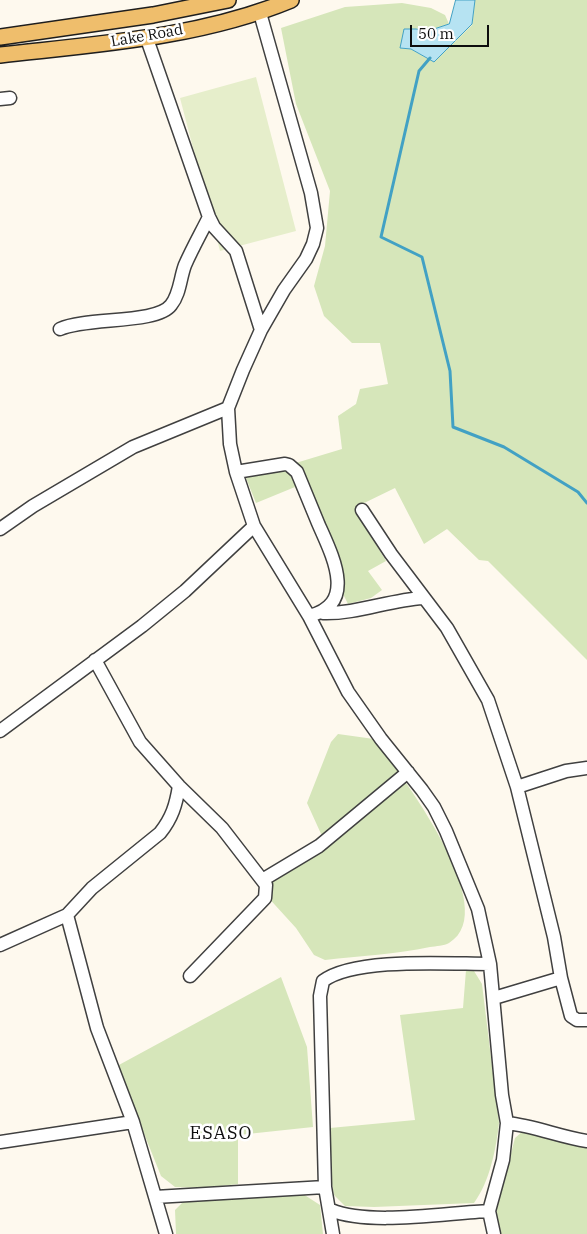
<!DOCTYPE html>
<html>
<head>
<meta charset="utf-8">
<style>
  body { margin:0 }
  #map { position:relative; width:587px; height:1234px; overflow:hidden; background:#fef9ee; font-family:"IBM Plex Serif",serif }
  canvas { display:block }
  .scale { position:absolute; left:410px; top:25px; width:79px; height:22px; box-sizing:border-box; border:2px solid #0d0d0d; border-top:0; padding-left:6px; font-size:15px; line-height:18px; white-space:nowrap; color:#0d0d0d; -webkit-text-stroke:4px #fff; paint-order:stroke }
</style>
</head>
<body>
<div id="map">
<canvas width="587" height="1234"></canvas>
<div class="scale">50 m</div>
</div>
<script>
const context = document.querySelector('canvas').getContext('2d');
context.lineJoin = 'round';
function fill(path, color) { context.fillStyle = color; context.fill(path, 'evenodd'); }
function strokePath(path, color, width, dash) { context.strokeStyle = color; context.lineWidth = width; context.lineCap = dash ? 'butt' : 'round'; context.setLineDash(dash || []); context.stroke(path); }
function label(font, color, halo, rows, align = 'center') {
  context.font = font + ' "IBM Plex Serif",serif'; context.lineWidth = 5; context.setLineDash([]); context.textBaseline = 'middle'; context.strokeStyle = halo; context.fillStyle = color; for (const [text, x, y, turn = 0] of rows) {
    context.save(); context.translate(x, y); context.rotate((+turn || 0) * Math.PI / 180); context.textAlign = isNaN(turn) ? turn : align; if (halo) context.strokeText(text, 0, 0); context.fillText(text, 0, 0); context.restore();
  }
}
const green = new Path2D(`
  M475,0H587V660L488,561L479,560L447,529L424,544L395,488L358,506L365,526L386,561L368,571L382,590L371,598L348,604L341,590L343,569L316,532L295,487L256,503L246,478L342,449L338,416L356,404L360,389L388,384L380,343H352L324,316L314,286L325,246L330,191L296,104L281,28L345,7L402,3L431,8L445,15L449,24L428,31L416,29L401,48L411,49L434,62L472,25Z
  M338,734L374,739C399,772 505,910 449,943C444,946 436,946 430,947C396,954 360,956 325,960L314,955L296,928L265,894L268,880L327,847L307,803L331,742Z
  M466,970L474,971L482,984L499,1123C496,1149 490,1181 474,1203L374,1207L345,1206L334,1195L331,1178L330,1128L415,1120L400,1015L463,1008Z
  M281,977L307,1047L313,1127L238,1135V1184L204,1188L175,1187L161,1176L117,1066Z
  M523,1131L587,1143V1234H499L495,1215L515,1138Z
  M303,1194L320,1205L323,1234H176L175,1210L184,1201Z`);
const pitch = new Path2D(`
  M256,77L296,231L220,251L180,98Z`);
const water = new Path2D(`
  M456,0H475L472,24L434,62L411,49L400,48L404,29H416L428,31L449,24Z`);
const stream = new Path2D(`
  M430,58L419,71L381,237L422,257L450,371L453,427L504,447L578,492L587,503`);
const minor = new Path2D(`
  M260,13L311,193L317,228L313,244L306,259L284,290L261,330L243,370L228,408L230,444L236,472L254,526L309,616L348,692L381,739L422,790L434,807L446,831L478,909L490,964L502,1095L507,1123L503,1160L489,1211C445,1213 369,1226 331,1210
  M147,39L209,217L214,227L236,251L261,330
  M0,99L10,98
  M60,329C87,317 157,324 171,305C180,294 180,278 185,265C192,249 201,233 209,217
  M236,472L285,464L289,465L297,472C304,489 311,506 318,523C331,553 359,604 309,616
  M362,510L391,554L447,628L488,700L517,787L554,937L561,978
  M0,529L33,506L133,447L228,408
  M323,613C357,614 389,600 423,598
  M95,660L140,742L179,786L222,828L266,885L265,898L190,976
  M0,731L142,626L185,591L254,526
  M517,787L566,771L587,768
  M264,879L319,846L408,772
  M0,945L67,915
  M494,998L561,978L571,1016L577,1020H587
  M507,1123C535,1126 560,1137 587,1141
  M0,1142L133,1122
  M155,1197L325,1187
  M489,1211L494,1234
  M166,1234L133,1122L97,1028L67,915L92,888L160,833C172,818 176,805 179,786
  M333,1234L325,1187L320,996L323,981C355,957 449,964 490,964`);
const major = new Path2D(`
  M0,37L153,15L228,0
  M0,55C98,44 199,38 291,0`);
const streetNames = [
  ["Lake Road",147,36,-10]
];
const quarterNames = [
  ["ESASO",221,1134]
];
fill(green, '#d6e6ba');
fill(pitch, '#e6eecb');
fill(water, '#b6e3f2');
strokePath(water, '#42a1c4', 1);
strokePath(stream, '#42a1c4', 3);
strokePath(minor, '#404040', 15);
strokePath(major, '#1e1e1e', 18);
strokePath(minor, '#fff', 12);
strokePath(major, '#efbe6c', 15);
label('15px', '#0d0d0d', '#fff', streetNames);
context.letterSpacing = '1px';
label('18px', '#0d0d0d', '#fff', quarterNames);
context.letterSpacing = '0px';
</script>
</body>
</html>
